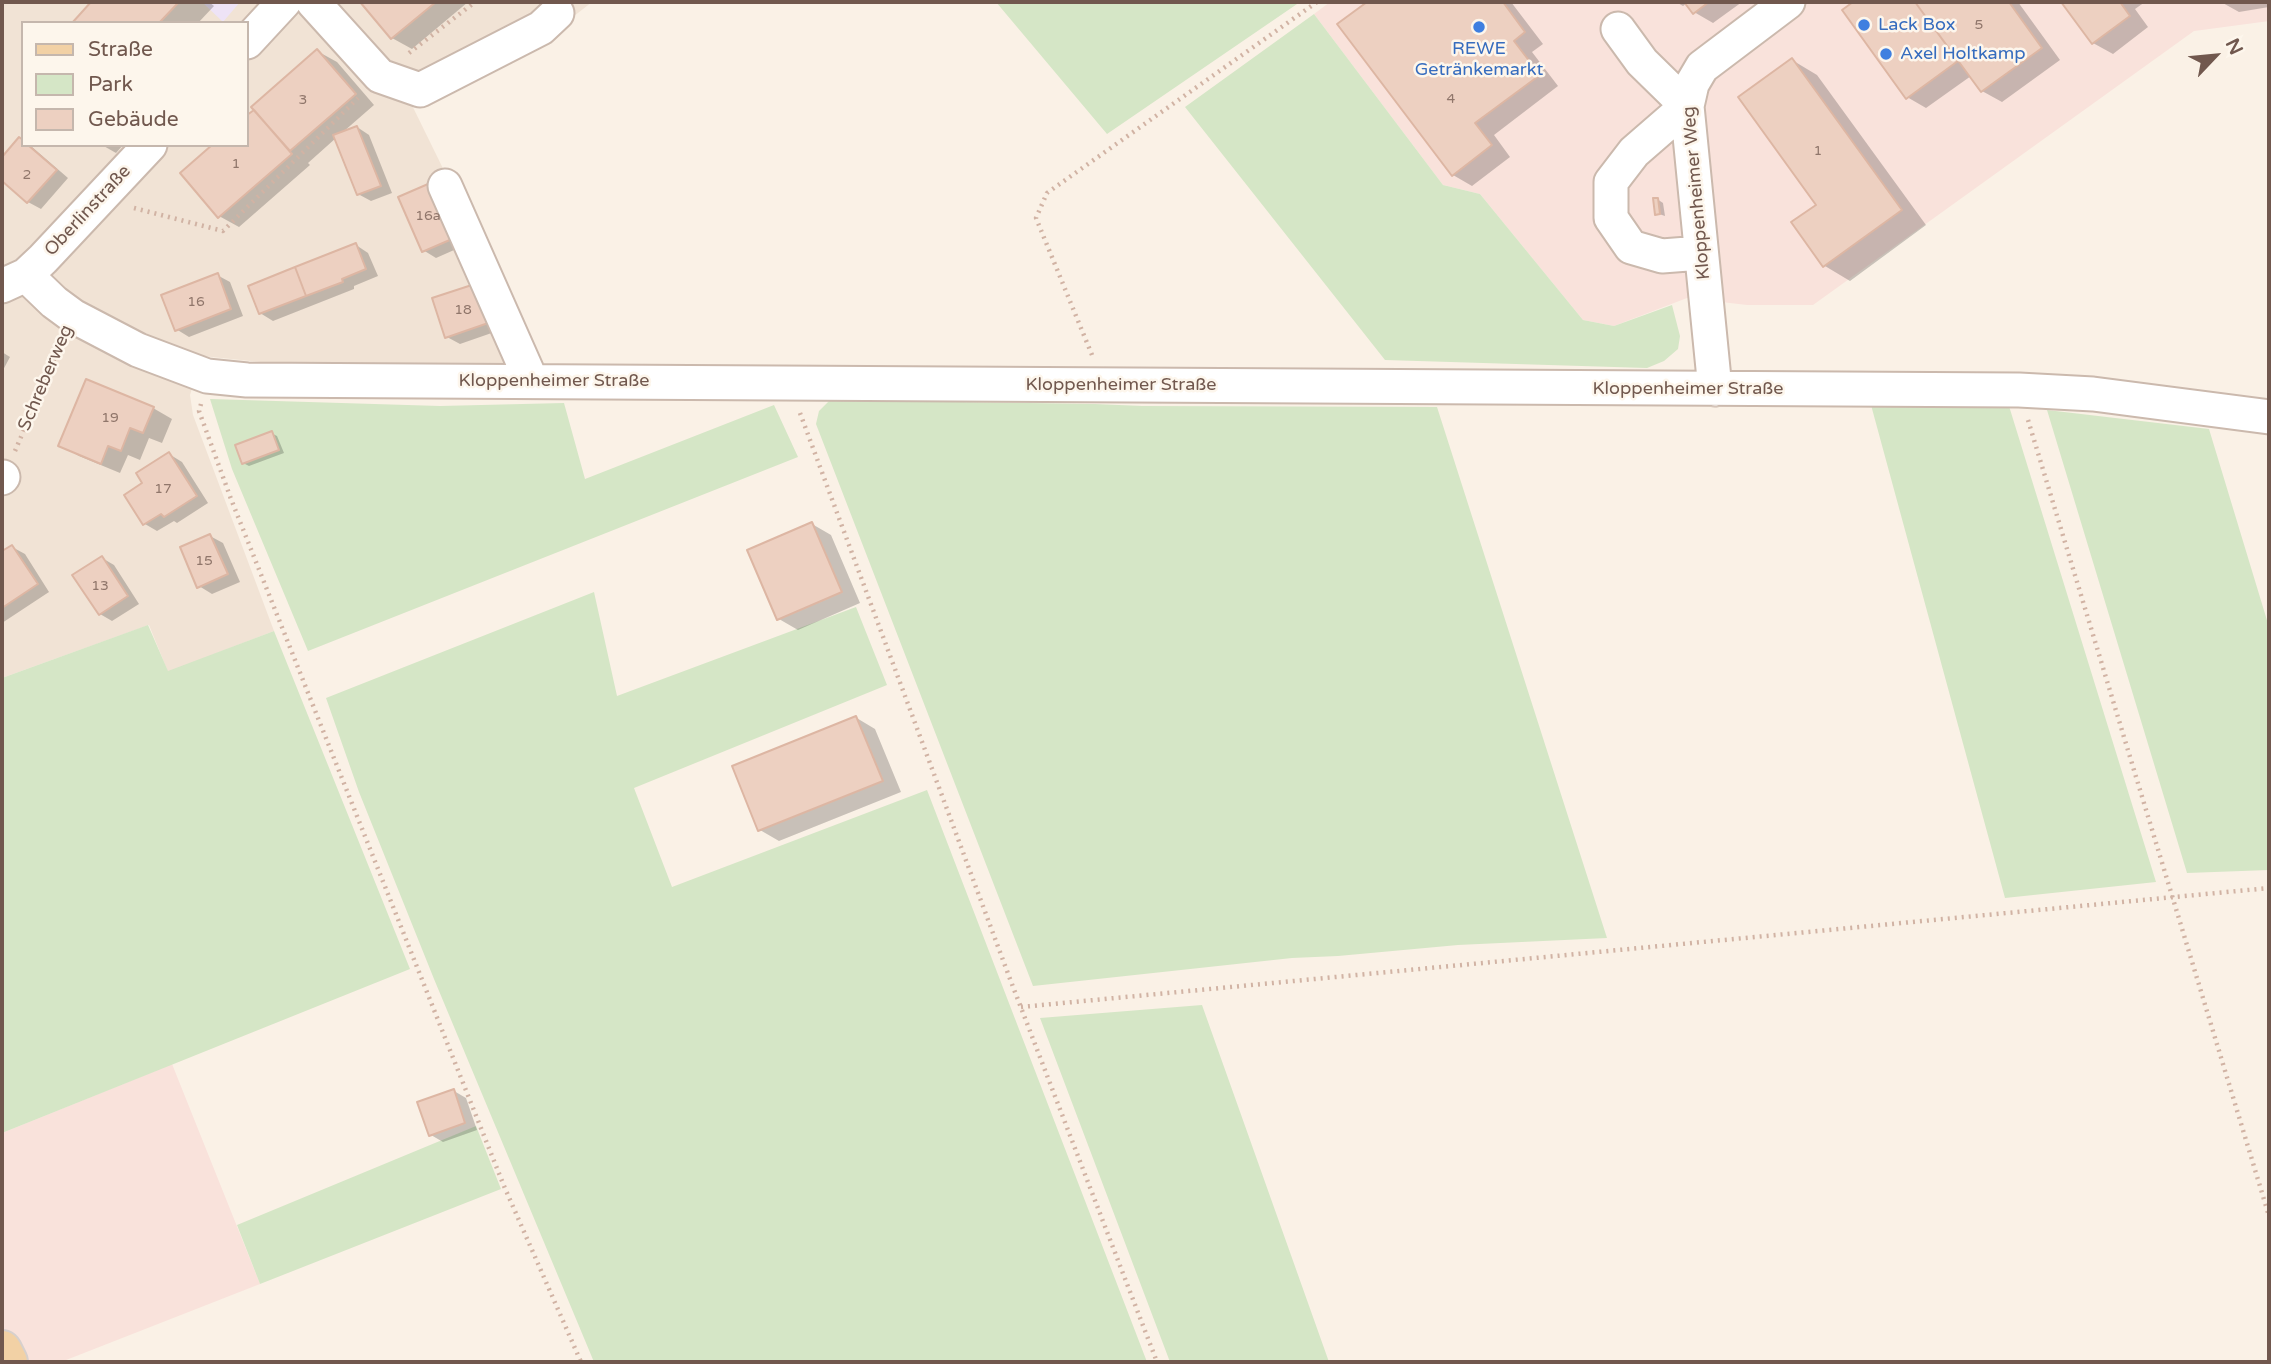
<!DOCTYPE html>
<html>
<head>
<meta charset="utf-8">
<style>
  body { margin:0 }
  #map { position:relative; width:2271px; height:1364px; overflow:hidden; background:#faf1e6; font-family:"Varela Round",sans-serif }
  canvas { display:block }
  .frame { position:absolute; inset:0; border:4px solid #71584e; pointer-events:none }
  .legend { position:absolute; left:21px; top:21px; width:228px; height:126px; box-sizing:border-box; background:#fdf6ec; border:2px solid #c5b7ad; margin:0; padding:9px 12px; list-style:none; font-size:21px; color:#71584e }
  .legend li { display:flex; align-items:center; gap:14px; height:35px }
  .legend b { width:35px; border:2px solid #c5b7ad }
  .north { position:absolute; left:2180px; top:21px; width:70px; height:70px; -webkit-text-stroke:5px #fdf6ec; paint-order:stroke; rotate:64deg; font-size:19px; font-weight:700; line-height:28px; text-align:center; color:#71584e }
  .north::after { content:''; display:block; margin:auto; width:24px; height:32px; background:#71584e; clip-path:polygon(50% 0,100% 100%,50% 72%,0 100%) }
</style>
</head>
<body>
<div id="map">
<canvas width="2271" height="1364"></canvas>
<div class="frame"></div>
<ul class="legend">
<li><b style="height:9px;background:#f2d1a5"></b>Straße</li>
<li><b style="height:19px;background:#d5e6c6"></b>Park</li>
<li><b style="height:19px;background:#edd0c1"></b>Gebäude</li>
</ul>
<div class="north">N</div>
</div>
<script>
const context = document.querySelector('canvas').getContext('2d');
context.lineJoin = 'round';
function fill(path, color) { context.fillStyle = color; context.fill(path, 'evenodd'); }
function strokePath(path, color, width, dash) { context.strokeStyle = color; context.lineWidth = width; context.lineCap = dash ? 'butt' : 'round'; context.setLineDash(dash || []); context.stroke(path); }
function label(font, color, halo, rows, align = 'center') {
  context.font = font + ' "Varela Round",sans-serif'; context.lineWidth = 5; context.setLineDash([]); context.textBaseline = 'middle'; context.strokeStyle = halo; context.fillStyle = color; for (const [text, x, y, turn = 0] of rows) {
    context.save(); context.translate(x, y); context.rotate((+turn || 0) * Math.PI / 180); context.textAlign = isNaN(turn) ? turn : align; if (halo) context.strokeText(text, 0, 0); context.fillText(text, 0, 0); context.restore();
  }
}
const residential = new Path2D(`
  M2,2H592L569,20L405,91L534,354L509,365L280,364L202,356L190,395L193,415L274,631L168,672L149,625L2,678ZM23,23H247V145H23Z`);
const commercial = new Path2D(`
  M1330,2H2269V21L2194,31L1813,305H1747L1687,298L1614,326L1583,320L1480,194L1443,185L1314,14Z
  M172,1064L260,1284L61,1362H2V1133Z`);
const education = new Path2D(`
  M202,2H240L223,22Z`);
const green = new Path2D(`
  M996,2H1300L1107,134Z
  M1314,14L1443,185L1480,194L1583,320L1614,326L1672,305L1680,336L1678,349L1664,361L1647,368L1385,360L1185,107Z
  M210,399L440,406L564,403L585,479L774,405L798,457L308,651L232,469Z
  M830,400L1095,404L1142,406L1437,407L1607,938L1458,945L1338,956L1292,958L1033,986L816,424L819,411Z
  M1871,405L2009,406L2156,882L2005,898Z
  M2047,410L2209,429L2269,627V870L2187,873Z
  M594,592L617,696L856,607L887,685L634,788L672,887L927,790L1147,1362H594L434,979L359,792L326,698Z
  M148,625L168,671L274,631L410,969L2,1133V678Z
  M1202,1005L1329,1362H1170L1040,1018Z
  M476,1126L501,1189L260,1284L237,1225Z`);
const shadow = new Path2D(`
  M94,2H209L214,6L198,23H74Z
  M362,2H468L412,49L392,38Z
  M1370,2H1511L1543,44L1532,52L1558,86L1494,135L1510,157L1472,186L1453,175L1340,25Z
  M1676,2H1742L1713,23L1694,12L1687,3L1683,6Z
  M1856,2H2018L2060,60L2002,102L1982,91L1971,76L1926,108L1907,97L1844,10Z
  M2063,2H2145L2135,9L2148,27L2113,54L2093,43Z
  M2221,2H2269V7L2239,12Z
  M317,51L337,62L374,105L343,132L357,127L369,135L392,193L371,201L358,194L336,138L308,163L310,165L239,227L219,216L247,145V118Z
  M1792,60L1817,75L1926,225L1850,281L1825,266L1794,223L1819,205Z
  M19,139L23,145L32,147L68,178L41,209L28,202L2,178V160Z
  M102,145H123L116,153Z
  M400,198L470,243L436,258L423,250Z
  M1657,199L1663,203L1665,216L1656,213Z
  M356,245L368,253L378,276L354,286V289L273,321L260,313Z
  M217,275L230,282L243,316L189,337L176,329Z
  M434,299L506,328L460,344L447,337Z
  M2,352L10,357L2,372Z
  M153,408L172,419L162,443L149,438L140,460L128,455L120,473L79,456L60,445Z
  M271,433L277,436L284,453L249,466L243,463Z
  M169,454L182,462L208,503L177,523L174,521L157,531L145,524L126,495L145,484Z
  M812,524L831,535L860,603L798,630L779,619Z
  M210,536L223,543L240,582L212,594L199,586Z
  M12,547L25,554L49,592L2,623V553Z
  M102,558L114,565L139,604L112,621L100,614Z
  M855,717L875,729L901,792L779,841L760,830Z
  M454,1091L466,1098L477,1130L443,1142L431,1135Z`);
const building = new Path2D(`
  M91,2H179L159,23H72Z
  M360,2H436L391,39Z
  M1367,2H1503L1525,32L1514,41L1540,75L1475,123L1492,145L1452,176L1337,24Z
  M1684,2H1709L1693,14Z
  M1853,2H1915L1958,61L1906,99L1842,10Z
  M1915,2H2009L2042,48L1981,92Z
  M2061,2H2120L2130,16L2092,44Z
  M317,49L356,94L290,151L251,107Z
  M1792,58L1902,210L1823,267L1791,222L1816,205L1738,97Z
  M254,110L292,154L218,218L180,173L212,145H247V115Z
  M357,126L381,186L357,195L333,135Z
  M19,137L23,140V145H28L57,170L27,203L2,181V157Z
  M435,181L459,236L422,252L398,197Z
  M1653,198H1658L1660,214L1655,215Z
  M356,243L366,269L342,279L343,282L306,296L295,267Z
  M295,267L306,296L259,314L248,286Z
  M218,273L231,309L175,331L161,295Z
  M481,282L494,321L445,338L432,298Z
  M86,379L154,407L143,433L130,428L121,451L108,446L101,464L58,446Z
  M272,431L279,450L242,464L235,445Z
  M169,452L197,496L164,517L161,514L143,525L124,495L142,483L136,473Z
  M812,522L842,592L777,620L747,550Z
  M210,534L228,574L197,588L180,547Z
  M12,545L38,584L2,608V551Z
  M102,556L128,596L99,615L72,575Z
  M856,716L883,781L758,831L732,766Z
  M454,1089L465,1123L429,1136L417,1102Z`);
const path = new Path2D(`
  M409,53L475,2
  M134,208L223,231L358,98
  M1092,355L1036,218L1047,193L1317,2
  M201,404L199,411L231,499L504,1186L581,1362
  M800,413L1010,979L1157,1362
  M2028,420L2269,1216
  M15,451L61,343
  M1021,1007L2269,888`);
const minor = new Path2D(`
  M313,2L380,76L420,90L541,28L557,13
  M1618,29L1642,62L1687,106L1634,152L1611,182V218L1631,247L1662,256L1701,253
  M247,42L284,2
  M445,186L531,380
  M26,275L54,302L73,316L138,350L207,376L247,380L2019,390L2093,394L2269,417
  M2,286L26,275L43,259L150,145
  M1715,389L1687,106L1692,84L1702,67L1788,2
  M2,478L3,477`);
const major = new Path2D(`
  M2,1350L8,1362`);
const markers = [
  [1864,25,7,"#3f7fe0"],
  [1479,27,7,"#3f7fe0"],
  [1886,54,7,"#3f7fe0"]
];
const numberNames = [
  ["5",1979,25],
  ["4",1451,99],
  ["3",303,100],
  ["1",1818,151],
  ["1",236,164],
  ["2",27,175],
  ["16a",428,216],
  ["16",196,302],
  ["18",463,310],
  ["19",110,418],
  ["17",163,489],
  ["15",204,561],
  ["13",100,586]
];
const shopNames = [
  ["Lack Box",1878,25],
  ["REWE",1479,49,"center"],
  ["Getränkemarkt",1479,70,"center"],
  ["Axel Holtkamp",1900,54]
];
const streetNames = [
  ["Kloppenheimer Weg",1697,193,-95],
  ["Oberlinstraße",88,211,-47],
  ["Schreberweg",46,378,-67],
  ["Kloppenheimer Straße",554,381],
  ["Kloppenheimer Straße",1121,385],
  ["Kloppenheimer Straße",1688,389]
];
fill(residential, '#f1e3d5');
fill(commercial, '#f9e2db');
fill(education, '#eee3f6');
fill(green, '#d5e6c6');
fill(shadow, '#0003');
fill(building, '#edd0c1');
strokePath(building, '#ddb6a3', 2);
strokePath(minor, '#cbb9ad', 37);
strokePath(major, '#d7d0cd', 42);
strokePath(path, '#d1b3a4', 4.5, [2, 5]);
strokePath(minor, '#fff', 33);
strokePath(major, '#f2d1a5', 38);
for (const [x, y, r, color] of markers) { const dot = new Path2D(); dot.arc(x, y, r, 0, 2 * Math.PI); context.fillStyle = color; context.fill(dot); strokePath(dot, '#fdf6ec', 2.5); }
label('14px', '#90766b', null, numberNames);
label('18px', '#366cbe', '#fdf6ec', shopNames, 'left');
label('18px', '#71584e', '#fdf6ec', streetNames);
</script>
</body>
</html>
